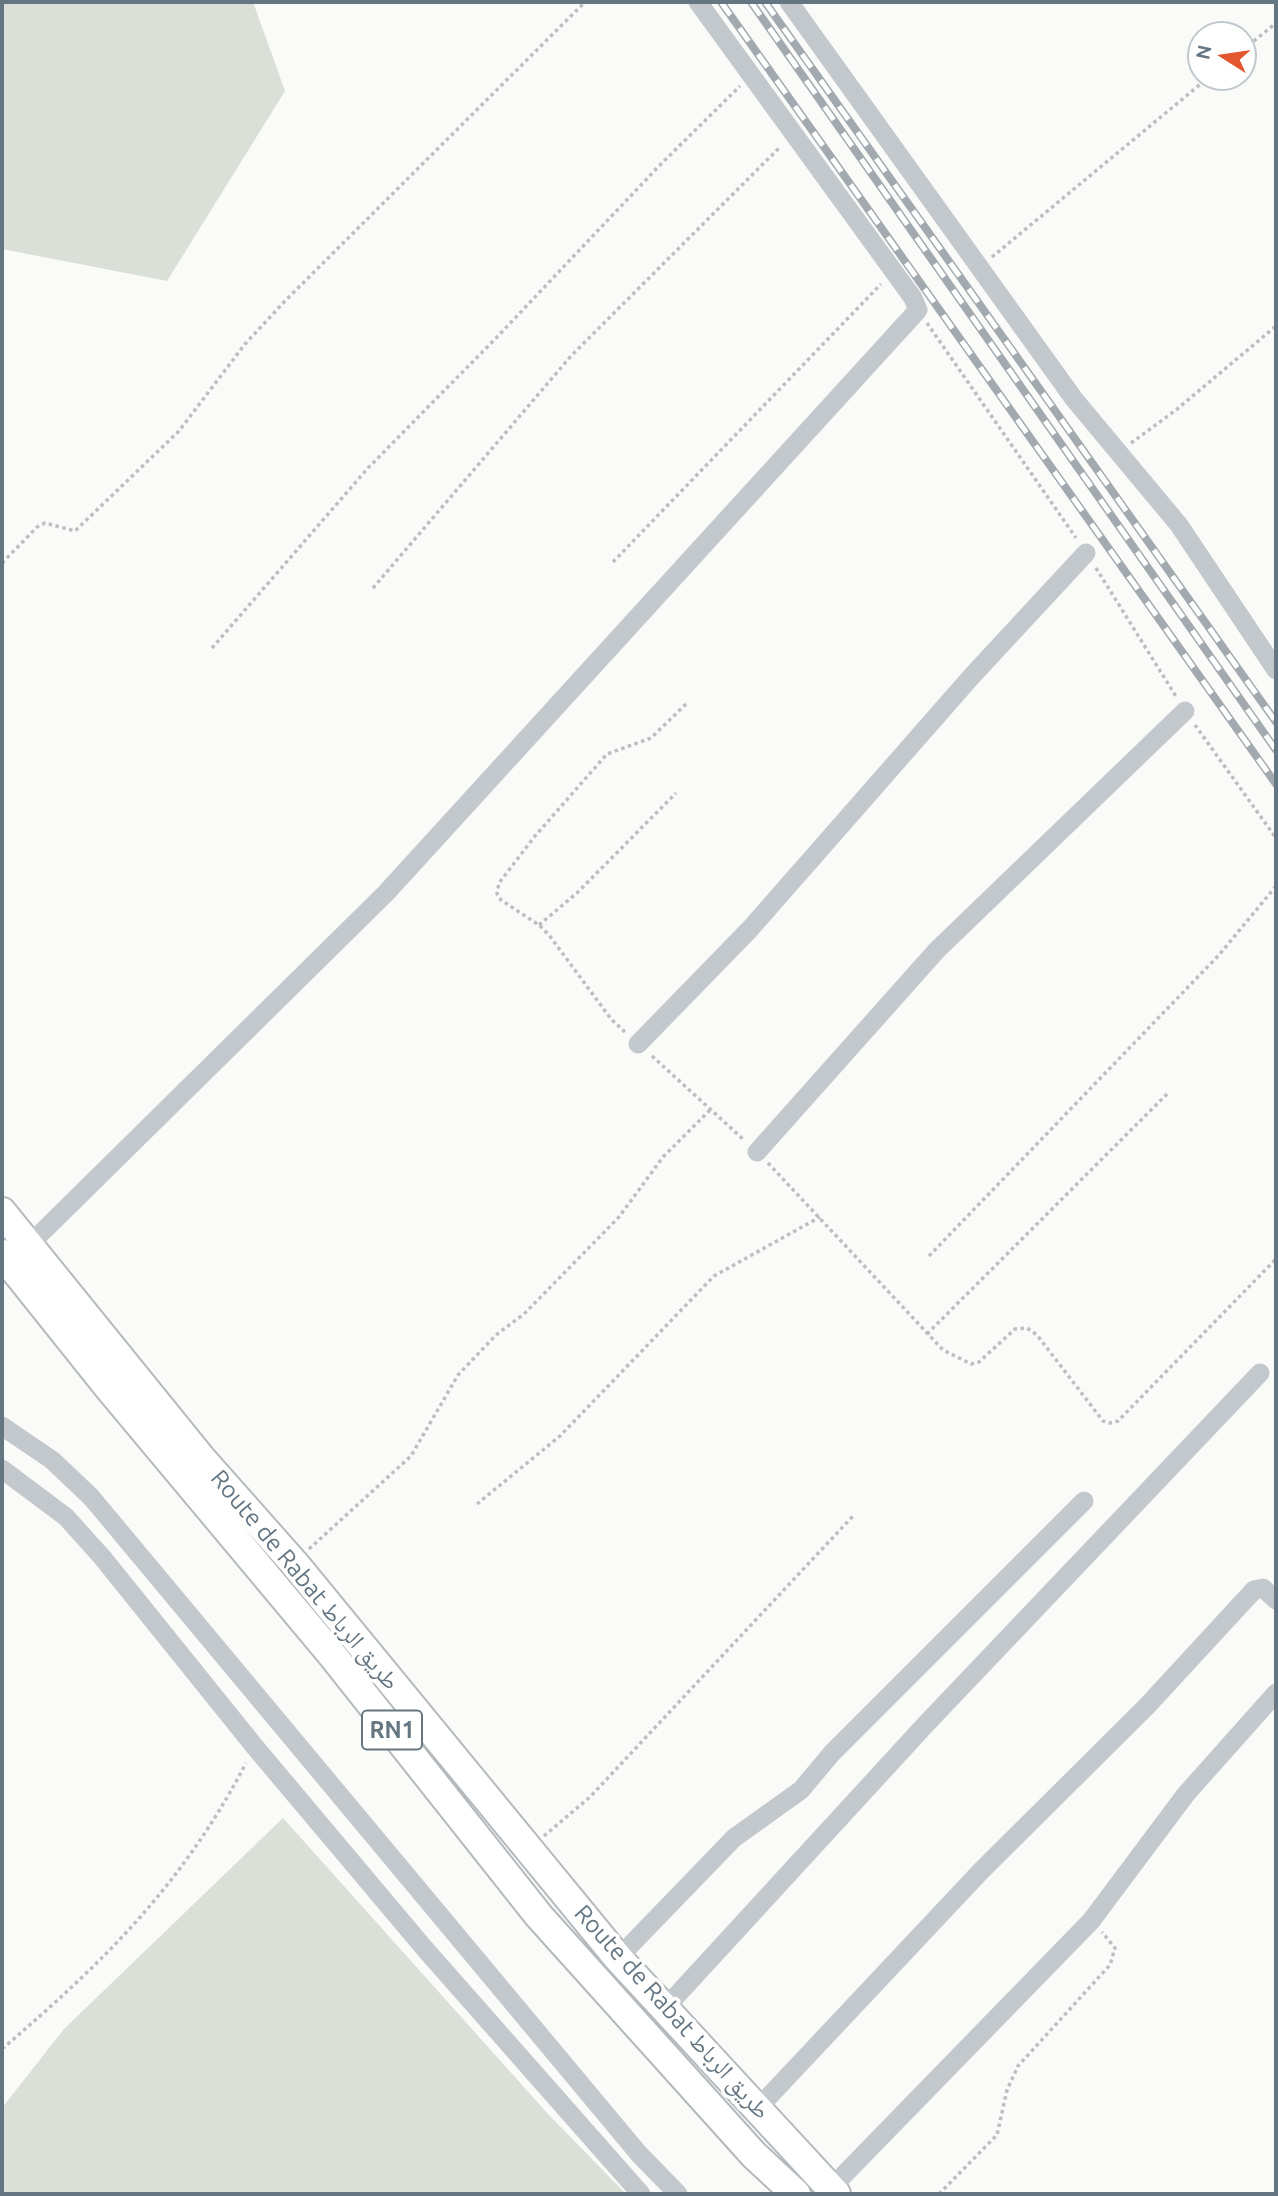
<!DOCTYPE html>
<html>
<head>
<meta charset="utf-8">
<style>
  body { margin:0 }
  #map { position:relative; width:1278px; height:2196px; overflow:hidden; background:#fafaf8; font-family:Ubuntu,sans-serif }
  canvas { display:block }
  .frame { position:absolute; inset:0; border:4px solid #657683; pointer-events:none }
  .north { position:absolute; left:1187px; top:21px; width:70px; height:70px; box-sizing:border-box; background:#fff; border:2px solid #c1c8cd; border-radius:50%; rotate:282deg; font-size:19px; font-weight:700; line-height:28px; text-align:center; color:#657683 }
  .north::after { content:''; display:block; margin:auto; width:24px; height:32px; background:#e4572e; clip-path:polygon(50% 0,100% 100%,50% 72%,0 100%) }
</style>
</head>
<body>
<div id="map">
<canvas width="1278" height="2196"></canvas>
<div class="frame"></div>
<div class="north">N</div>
</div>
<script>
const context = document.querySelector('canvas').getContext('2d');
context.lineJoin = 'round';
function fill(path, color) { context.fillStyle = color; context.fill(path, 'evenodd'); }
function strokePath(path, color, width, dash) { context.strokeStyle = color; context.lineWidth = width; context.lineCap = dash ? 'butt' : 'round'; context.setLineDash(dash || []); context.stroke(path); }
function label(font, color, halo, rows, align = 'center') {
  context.font = font + ' Ubuntu,"Noto Naskh Arabic",sans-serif'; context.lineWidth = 7; context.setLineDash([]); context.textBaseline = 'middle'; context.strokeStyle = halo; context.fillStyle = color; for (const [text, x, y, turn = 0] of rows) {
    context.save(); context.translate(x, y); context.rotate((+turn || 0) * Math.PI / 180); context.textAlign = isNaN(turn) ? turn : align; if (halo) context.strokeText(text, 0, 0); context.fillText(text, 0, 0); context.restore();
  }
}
const green = new Path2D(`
  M2,2H253L285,91L167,281L2,249Z
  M283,1818L548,2114L626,2194H2V2108L64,2029Z`);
const path = new Path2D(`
  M1243,50L1276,23
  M992,257L1209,77
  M927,323L1076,538
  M1131,443L1176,410L1276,326
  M613,562L881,284
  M2,563L37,527L45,523L75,531L179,431L245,344L285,301L585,2
  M1096,568L1177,698
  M373,588L571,356L781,146
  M212,648L368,468L499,335L659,166L740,86
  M1195,725L1276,838
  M539,925L577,893L676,793
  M625,1032L611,1019L549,935L539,925L501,900L497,894L499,883L535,836L607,754L651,738L686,704
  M652,1056L744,1140
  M768,1163L943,1350L971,1364L979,1362L1015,1329L1027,1328L1037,1335L1103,1421L1110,1423L1118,1421L1276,1259
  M929,1256L1219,955L1276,886
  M927,1334L1168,1093
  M477,1504L560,1436L714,1276L820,1217
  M309,1549L411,1456L458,1375L496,1335L524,1314L619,1217L663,1157L710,1110
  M544,1836L590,1797L853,1516
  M2,2049C105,1961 183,1884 246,1763
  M939,2194L997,2135L1007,2090L1018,2066L1110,1965L1115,1948L1102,1932`);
const minor = new Path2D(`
  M789,2L1074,399L1179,525L1276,670
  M638,1044L750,929L971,677L1086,553
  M757,1152L937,950L1185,711
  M28,1246L386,893L918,310L913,298L698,2
  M2,1426L52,1460L91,1497L639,2154L678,2194
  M2,1469L66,1517L102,1557L255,1747L425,1949L641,2194
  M618,1958L734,1838L801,1790L832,1753L1084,1501
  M666,2007L926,1724L1260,1373
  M759,2107L981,1871L1147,1706L1254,1590L1263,1588L1276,1600
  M830,2189L1091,1921L1186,1794L1276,1693`);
const highway = new Path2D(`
  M2,1212L201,1458L294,1563L618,1958L836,2194
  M2,1254L109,1388L333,1656L539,1916L754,2155L796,2194`);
const rail = new Path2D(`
  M721,2L1276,784
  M751,2L1276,750
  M765,2L1276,722`);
const shields = [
  [392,1730,60]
];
const shieldNames = [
  ["RN1",392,1730]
];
const streetNames = [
  ["Route de Rabat طريق الرباط",305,1580,50],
  ["Route de Rabat طريق الرباط",672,2012,48]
];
fill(green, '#dadfd7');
strokePath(highway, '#b4b9bd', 32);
strokePath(path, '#bbbfc2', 3.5, [3.5, 3.5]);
strokePath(minor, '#c3c8cc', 19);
strokePath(highway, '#fff', 28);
strokePath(rail, '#a2aab0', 8);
strokePath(rail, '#fff', 5, [16]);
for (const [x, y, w] of shields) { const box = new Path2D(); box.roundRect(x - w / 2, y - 19.5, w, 39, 5); context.fillStyle = '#fff'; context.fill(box); strokePath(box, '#657683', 2); }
label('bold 23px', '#657683', null, shieldNames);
label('24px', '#657683', '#fff', streetNames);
</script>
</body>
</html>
